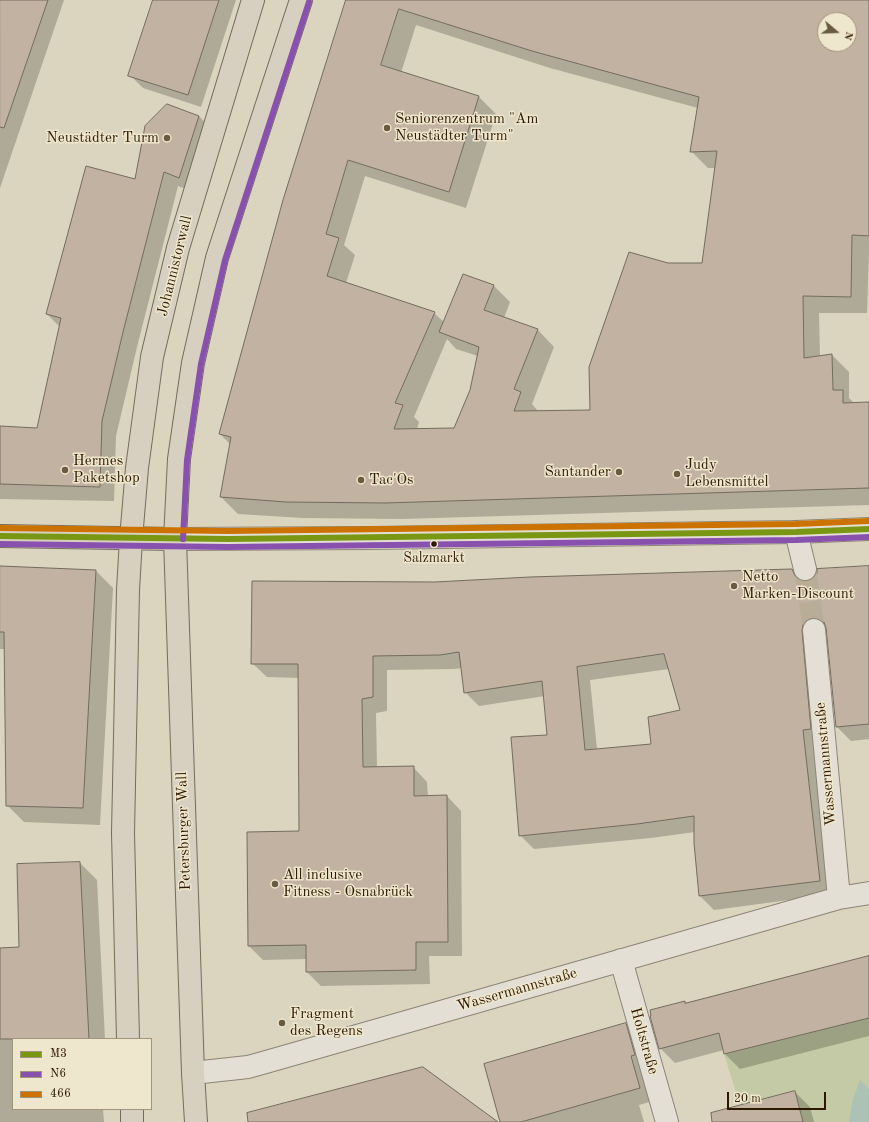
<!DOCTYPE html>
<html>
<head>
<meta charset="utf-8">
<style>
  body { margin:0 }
  #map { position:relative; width:869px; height:1122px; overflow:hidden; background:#dbd4be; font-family:"Old Standard TT",serif }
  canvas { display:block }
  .legend { position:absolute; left:12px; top:1038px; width:140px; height:72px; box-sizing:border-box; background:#efe7cd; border:1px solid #a1947b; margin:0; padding:5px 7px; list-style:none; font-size:12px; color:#2c1800 }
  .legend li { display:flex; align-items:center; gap:8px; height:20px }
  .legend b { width:20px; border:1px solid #a1947b }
  .north { position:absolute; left:817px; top:12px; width:40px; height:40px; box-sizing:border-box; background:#efe7cd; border:1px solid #a1947b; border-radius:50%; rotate:109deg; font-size:11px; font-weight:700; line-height:16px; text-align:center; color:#2c1800 }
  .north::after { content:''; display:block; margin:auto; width:14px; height:18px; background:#695a42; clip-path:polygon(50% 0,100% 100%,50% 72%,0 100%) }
  .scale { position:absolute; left:727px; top:1092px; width:99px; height:18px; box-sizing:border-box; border:2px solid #2c1800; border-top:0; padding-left:5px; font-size:12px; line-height:14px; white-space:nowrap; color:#2c1800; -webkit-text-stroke:3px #efe7cd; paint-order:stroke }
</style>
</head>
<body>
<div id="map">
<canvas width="869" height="1122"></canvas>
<ul class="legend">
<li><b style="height:5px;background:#7a9713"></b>M3</li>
<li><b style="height:5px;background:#8951ae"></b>N6</li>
<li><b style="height:5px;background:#cc7200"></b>466</li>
</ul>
<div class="north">N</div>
<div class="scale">20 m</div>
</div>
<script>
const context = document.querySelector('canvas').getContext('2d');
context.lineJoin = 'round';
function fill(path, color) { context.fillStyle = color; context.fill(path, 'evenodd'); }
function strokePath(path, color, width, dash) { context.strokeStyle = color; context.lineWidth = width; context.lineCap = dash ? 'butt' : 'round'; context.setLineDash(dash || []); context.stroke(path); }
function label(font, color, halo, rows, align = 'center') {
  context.font = font + ' "Old Standard TT",serif'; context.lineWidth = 3; context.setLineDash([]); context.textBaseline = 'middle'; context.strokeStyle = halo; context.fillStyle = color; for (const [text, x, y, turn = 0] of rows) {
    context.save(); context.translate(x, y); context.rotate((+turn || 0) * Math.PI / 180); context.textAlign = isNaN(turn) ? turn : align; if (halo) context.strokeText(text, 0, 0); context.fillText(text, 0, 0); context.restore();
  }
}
const green = new Path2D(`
  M869,1018V1122H803L795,1091L740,1105L724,1054Z`);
const water = new Path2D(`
  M860,1080L869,1089V1122H849L852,1102Z`);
const shadow = new Path2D(`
  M0,0H64L0,188Z
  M154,0H236L201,107L143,88L130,75Z
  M347,0H869V252L867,313H819L820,356L832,355L849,372V398L855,404L869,403V505L402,519L303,518L238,514L221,497L231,445L220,434ZM825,20H849V44H825ZM416,25L550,68L698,108L691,151L708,168H716L703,264H668L591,411L536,412L537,410L532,404L554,347L538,330L504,318L510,302L493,285L444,322L434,313L346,283L355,255L344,245L365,176L466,208L496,114L479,97L401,73ZM447,339L456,349L478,356L471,390L455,429H417L419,422L414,417Z
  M199,116L213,131L193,192L178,186L137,347L116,436L114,501L0,499V427L38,429L60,327L47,314L136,180Z
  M0,568L96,571L113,588L100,825L24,822L7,805L5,649H0Z
  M869,568V739L851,741L837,727L828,631L821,633L834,894L714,910L700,896L695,832L651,838L534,849L520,835L548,736L545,696L479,706L465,692L462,668L454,669L387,670V711L376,713L377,768L413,767L427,782L428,797L447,796L461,811L462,956H429L430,984L321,986L307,972V959L263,960L249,946L300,832L299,678L267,677L252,663L435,583L792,570L803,582ZM669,669L681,711L653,744L597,749L590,680Z
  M80,863L97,880L105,1039H13V1109H103L104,1122H0V949L20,948Z
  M869,958V1036L740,1069L725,1054L724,1050L675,1063L660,1048L684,1002L686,1004Z
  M626,1024L639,1038L653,1101L639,1105L644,1122H501Z
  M795,1092L810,1107L814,1122H746Z`);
const building = new Path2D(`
  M0,0H48L4,128L0,127Z
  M153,0H219L188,95L128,76Z
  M346,0H869V236L852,235L851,297L803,296L804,358L832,354L833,390H843V403L869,402V488L385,503L286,502L220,497L231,437L219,434L283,200ZM399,9L532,51L699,97L690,152L717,151L702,263H668L629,252L589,367L590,410L514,411L521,392L514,389L538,329L484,310L494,285L463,274L439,332L479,347L470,390L454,428L394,429L403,405L395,403L435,312L327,276L339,238L326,234L348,160L449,192L479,96L381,65ZM825,20H849V44H825Z
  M167,104L199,116L179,178L164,172L123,332L102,421L100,487L0,484V426L37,428L61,318L46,314L86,166L135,179L145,126Z
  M0,566L96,570L83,808L6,806L4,632H0Z
  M869,566V724L836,727L826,628L824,622L820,619L812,618L806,620L803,624L802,631L811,729L803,730L820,881L699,896L694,843V816L637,824L519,836L511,737L547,735L542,681L464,693L459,652L440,655L373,656V697L362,699L363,767L414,766V796L447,795L448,942H416V970L306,972V945L248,946L247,832L299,831L298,664H251L252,581L435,582L530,577L792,569L796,578L802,581H808L814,578L817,573V569ZM664,654L680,710L648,717L651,744L585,750L577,667Z
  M80,862L89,1039H0V948L19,947L17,864Z
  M869,956V1018L724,1054L719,1033L659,1049L650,1016H651L650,1010L685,1001V1003Z
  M626,1023L635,1055L631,1056L640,1088L521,1122H500L484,1064Z
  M423,1067L498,1122H248L247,1113Z
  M795,1091L803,1122H712L711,1113Z`);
const pedestrianTunnel = new Path2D(`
  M805,569L814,630`);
const pedestrian = new Path2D(`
  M796,532L805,569
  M814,630L839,898
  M621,960L667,1122
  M193,1073L248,1067L266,1062L839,898L869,893`);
const minor = new Path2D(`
  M175,539L369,538L796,532L869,529`);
const primary = new Path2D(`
  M0,536L175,539
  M128,1039L123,833L128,590L131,539L137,468L152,357L178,248L253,0
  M132,1109V1122
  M196,1122L193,1073L175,539L179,459L193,363L217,258L301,0`);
const bus1 = new Path2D(`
  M0,536L228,539L796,532L869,529`);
const bus2 = new Path2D(`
  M183,539L187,460L201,364L225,260L309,2
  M0,544L228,547L796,540L869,537`);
const bus3 = new Path2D(`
  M0,528L228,531L796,524L869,521`);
const markers = [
  [387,128,4,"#695a42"],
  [167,138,4,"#695a42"],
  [65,470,4,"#695a42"],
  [619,472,4,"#695a42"],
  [677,474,4,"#695a42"],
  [361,480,4,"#695a42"],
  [434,544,3.5,"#2c1800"],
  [734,586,4,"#695a42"],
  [275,884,4,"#695a42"],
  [282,1023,4,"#695a42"]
];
const busNames = [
  ["Salzmarkt",434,558]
];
const poiNames = [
  ["Seniorenzentrum \"Am",395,119],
  ["Neustädter Turm\"",395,136],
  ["Neustädter Turm",159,138,"right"],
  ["Hermes",73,461],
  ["Paketshop",73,478],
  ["Judy",685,465],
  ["Lebensmittel",685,482],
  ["Santander",611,472,"right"],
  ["Tac'Os",369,480],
  ["Netto",742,577],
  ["Marken-Discount",742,594],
  ["All inclusive",283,875],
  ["Fitness - Osnabrück",283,892],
  ["Fragment",290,1014],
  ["des Regens",290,1031]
];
const streetNames = [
  ["Johannistorwall",175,266,-76],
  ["Wassermannstraße",826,764,-95],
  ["Petersburger Wall",184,831,-92],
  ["Wassermannstraße",517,990,-16],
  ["Holtstraße",644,1041,74]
];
fill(green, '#c3caa5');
fill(water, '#abc2b4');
fill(shadow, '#0003');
fill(building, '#c2b2a2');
strokePath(building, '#736c5d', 1);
strokePath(pedestrianTunnel, '#b8ae98', 22, [22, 11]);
strokePath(pedestrian, '#8c8576', 24);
strokePath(minor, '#8c8576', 24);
strokePath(primary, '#736c5d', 24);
strokePath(pedestrian, '#e3dfd4', 22);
strokePath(minor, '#e3dfd4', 22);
strokePath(primary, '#d7d0c0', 22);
strokePath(bus1, '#7a9713', 6);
strokePath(bus2, '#8951ae', 6);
strokePath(bus3, '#cc7200', 6);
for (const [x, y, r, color] of markers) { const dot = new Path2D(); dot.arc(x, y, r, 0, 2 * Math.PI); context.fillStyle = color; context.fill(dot); strokePath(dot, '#efe7cd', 1.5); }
label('14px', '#2c1800', '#efe7cd', busNames);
label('15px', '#2c1800', '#efe7cd', poiNames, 'left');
label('15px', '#2c1800', '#efe7cd', streetNames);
</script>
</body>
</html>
